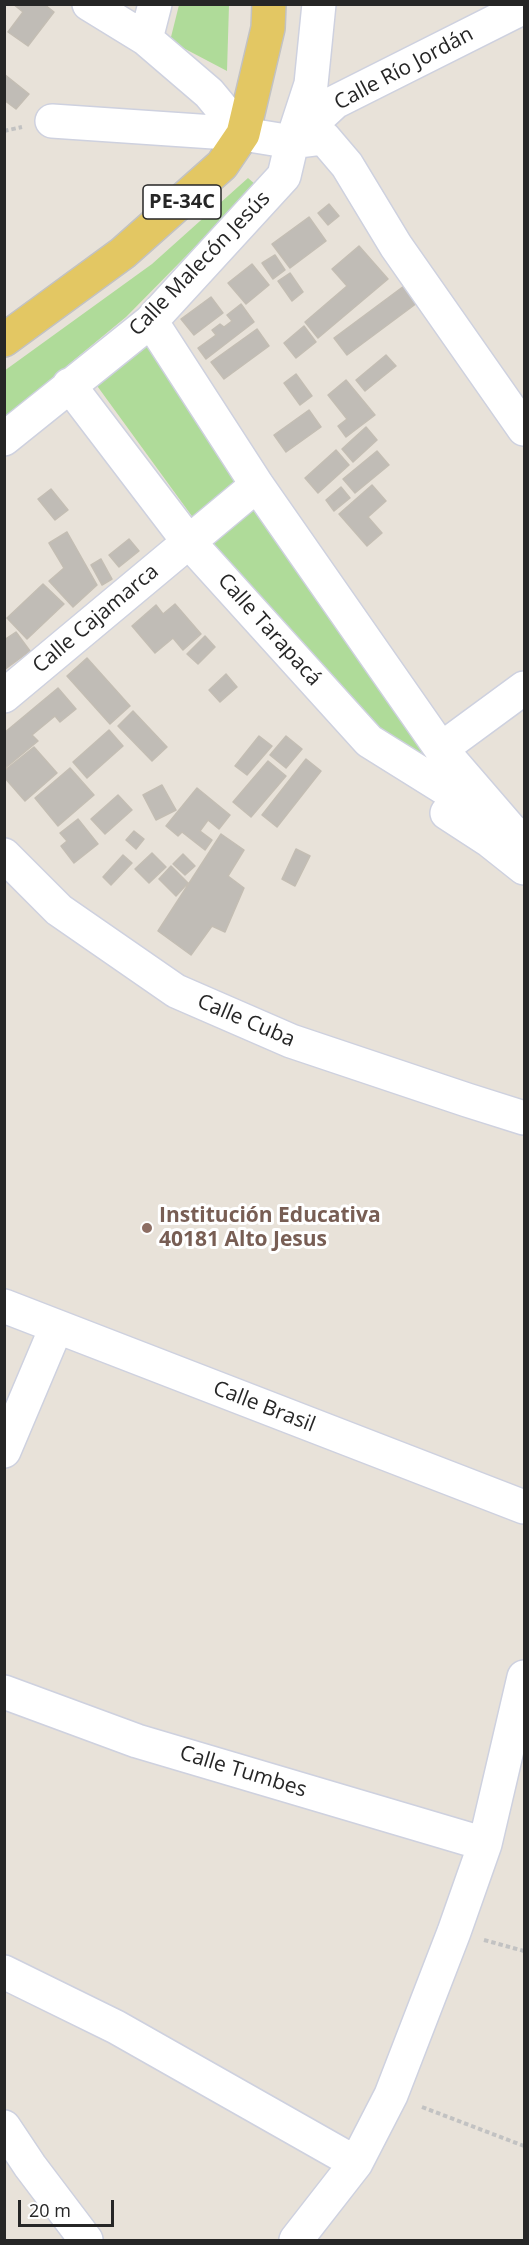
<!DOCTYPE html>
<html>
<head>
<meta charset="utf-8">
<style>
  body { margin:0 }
  #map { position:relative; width:529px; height:2245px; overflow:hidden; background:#e8e2d9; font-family:"Open Sans",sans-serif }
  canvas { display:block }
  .frame { position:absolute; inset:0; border:6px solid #262626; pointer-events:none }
  .scale { position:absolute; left:18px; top:2200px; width:96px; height:27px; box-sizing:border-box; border:3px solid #262626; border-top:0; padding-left:8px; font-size:18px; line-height:21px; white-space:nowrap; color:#262626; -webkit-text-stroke:4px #fff; paint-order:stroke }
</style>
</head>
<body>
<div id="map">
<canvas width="529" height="2245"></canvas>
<div class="frame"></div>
<div class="scale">20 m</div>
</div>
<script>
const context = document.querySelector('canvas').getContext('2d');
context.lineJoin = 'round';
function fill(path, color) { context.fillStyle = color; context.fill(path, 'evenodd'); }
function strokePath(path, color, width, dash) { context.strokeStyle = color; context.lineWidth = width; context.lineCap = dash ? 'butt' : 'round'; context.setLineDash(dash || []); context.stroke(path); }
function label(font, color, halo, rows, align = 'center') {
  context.font = font + ' "Open Sans",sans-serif'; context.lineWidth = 6; context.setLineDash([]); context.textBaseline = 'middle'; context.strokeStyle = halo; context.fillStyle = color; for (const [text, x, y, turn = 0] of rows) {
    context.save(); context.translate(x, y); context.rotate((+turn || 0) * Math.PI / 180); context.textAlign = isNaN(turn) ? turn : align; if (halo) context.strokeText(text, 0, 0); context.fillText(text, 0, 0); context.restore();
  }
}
const green = new Path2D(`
  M179,5H229L227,71L170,41Z
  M248,178L256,185L126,317L5,417L4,371L152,264Z
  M149,342L237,479L194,519L95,383Z
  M254,502L455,786L388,740L209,539Z`);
const building = new Path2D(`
  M13,4H44L54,12L28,46L8,32L23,12Z
  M4,74L29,94L16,109L4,100Z
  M329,204L339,216L328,225L318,213Z
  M309,217L326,241L290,268L272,244Z
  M359,246L388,279L318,338L305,322L347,286L332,269Z
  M275,255L285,270L273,279L262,263Z
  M252,264L269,285L246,304L228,283Z
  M290,273L303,292L292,301L278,281Z
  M408,283L421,300L347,355L334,338Z
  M211,297L223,313L194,335L181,319Z
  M241,304L254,322L206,359L198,348L216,335L212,330L220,324L224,327L232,321L227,315Z
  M304,326L316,342L296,358L284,343Z
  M257,329L269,346L224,379L211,362Z
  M386,355L396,366L365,391L356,380Z
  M296,374L312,396L300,405L284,383Z
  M346,380L375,415L346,437L338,426L347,419L328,395Z
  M309,410L321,427L286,452L274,435Z
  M366,427L377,440L353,462L342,449Z
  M336,450L349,465L318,493L305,478Z
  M377,451L389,465L355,493L343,479Z
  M372,485L386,501L368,517L382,533L367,546L339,514Z
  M341,487L350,498L334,511L326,500Z
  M51,489L68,510L55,520L38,499Z
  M67,532L97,585L73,607L49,581L64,568L49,543Z
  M129,539L139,551L119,567L109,555Z
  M101,559L112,579L102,585L91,565Z
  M43,584L64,604L27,639L7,618Z
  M175,604L201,634L183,650L173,638L155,653L132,626L156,605L163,614Z
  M16,632L30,651L4,670V640Z
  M205,636L215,647L198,664L187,654Z
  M87,658L130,706L110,724L67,676Z
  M226,674L237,687L220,702L209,690Z
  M58,688L76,709L60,722L55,716L32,735L38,741L4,769V733Z
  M133,711L167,747L152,761L118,726Z
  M109,730L123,746L87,778L73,762Z
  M259,736L272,746L247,775L235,766Z
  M286,736L302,749L286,768L270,755Z
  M34,747L57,773L25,801L4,777V771Z
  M306,759L321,771L277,827L262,815Z
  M268,761L286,776L251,817L233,802Z
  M70,768L94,795L58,826L35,798Z
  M162,785L176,810L156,820L143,795Z
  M197,788L230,815L219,829L208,820L200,831L212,840L205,850L182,832L178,836L166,826Z
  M118,795L132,810L105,834L91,819Z
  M78,819L98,844L74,863L61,846L67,841L60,833Z
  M134,831L144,839L136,849L126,840Z
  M221,834L244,850L228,876L244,888L225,932L212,926L191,955L158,931Z
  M296,849L310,856L295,886L282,879Z
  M152,853L166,867L149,883L135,869Z
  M183,854L195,866L185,875L173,864Z
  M123,855L132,863L111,885L103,877Z
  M171,866L188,883L176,896L159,879Z`);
const path = new Path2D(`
  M4,131L22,127
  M484,1940L524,1951
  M422,2107L524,2146`);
const minor = new Path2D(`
  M89,4L146,39L209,93L243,134
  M146,39L155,4
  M52,121L243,134L292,142L324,138L347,165L396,246L524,429
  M293,141L335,102L524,7
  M151,321L257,485L441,749L510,829L524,841
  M69,385L188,541L369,741L486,814
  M4,439L151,321L284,176L292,142L311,84L319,4
  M4,696L257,485
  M441,749L524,688
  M447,813L490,841L524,868
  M4,855L59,910L176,991L291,1041L467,1100L524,1118
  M4,1306L524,1507
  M4,1451L56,1328
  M4,1692L137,1741L485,1844
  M4,1972L116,2027L356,2163
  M4,2127L30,2166L86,2240
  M296,2240L356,2163L391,2095L454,1932L485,1844L524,1677`);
const major = new Path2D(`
  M4,340L123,253L222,165L243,134L268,28L269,4`);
const markers = [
  [147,1228,6,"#8d6e63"]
];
const shields = [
  [182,202,78]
];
const shieldNames = [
  ["PE-34C",182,202]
];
const streetNames = [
  ["Calle Río Jordán",404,69,-28],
  ["Calle Malecón Jesús",200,264,-46],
  ["Calle Cajamarca",96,619,-40],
  ["Calle Tarapacá",269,630,48],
  ["Calle Cuba",246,1021,23],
  ["Calle Brasil",264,1407,21],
  ["Calle Tumbes",243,1772,17]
];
const educationNames = [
  ["Institución Educativa",159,1216],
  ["40181 Alto Jesus",159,1240]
];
fill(green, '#afdb99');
fill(building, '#c0bcb6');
strokePath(building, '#c3bdb3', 1.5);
strokePath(minor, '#ced1df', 36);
strokePath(major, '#c2c2c2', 36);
strokePath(path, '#c2c2c2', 4, [4.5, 3]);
strokePath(minor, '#fff', 33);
strokePath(major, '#e3c763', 33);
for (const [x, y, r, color] of markers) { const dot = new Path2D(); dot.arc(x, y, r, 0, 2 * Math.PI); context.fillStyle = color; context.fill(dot); strokePath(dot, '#fff', 2); }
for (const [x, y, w] of shields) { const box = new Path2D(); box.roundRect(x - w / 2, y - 17, w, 34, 4.5); context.fillStyle = '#fff'; context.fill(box); strokePath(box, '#262626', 1.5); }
label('bold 20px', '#262626', null, shieldNames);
label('21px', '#262626', '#fff', streetNames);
label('bold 21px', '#785e54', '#fff', educationNames, 'left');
</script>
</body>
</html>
